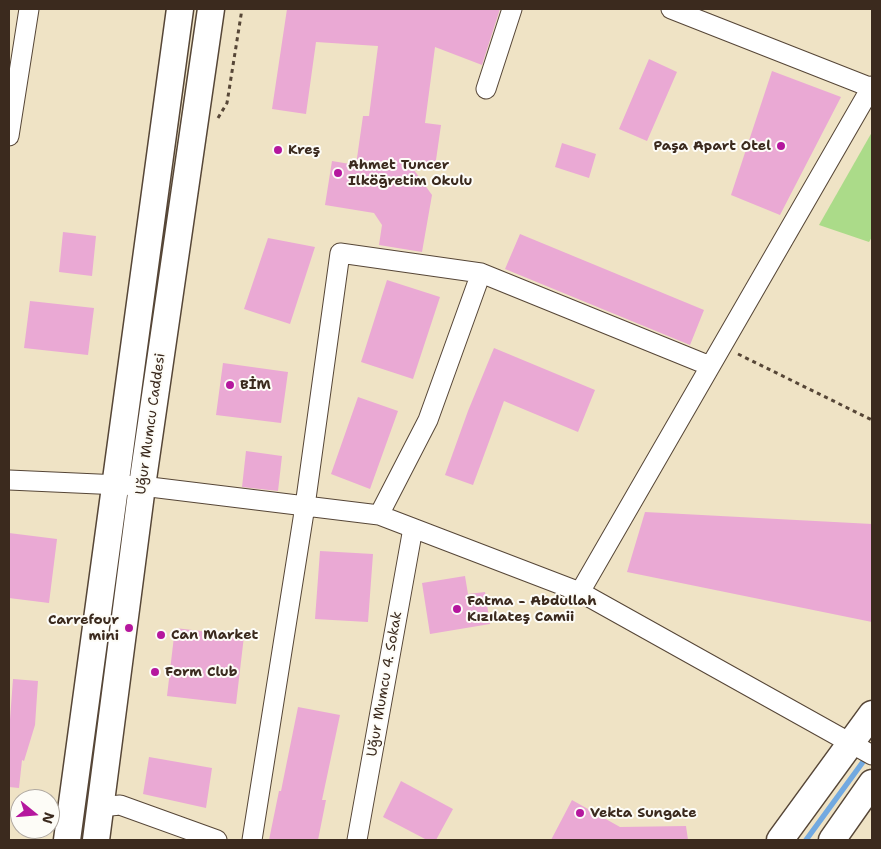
<!DOCTYPE html>
<html>
<head>
<meta charset="utf-8">
<style>
  body { margin:0 }
  #map { position:relative; width:881px; height:849px; overflow:hidden; background:#efe3c5; font-family:"Shantell Sans",sans-serif }
  canvas { display:block }
  .frame { position:absolute; inset:0; border:10px solid #3b2a1e; pointer-events:none }
  .north { position:absolute; left:10px; top:789px; width:50px; height:50px; box-sizing:border-box; background:#fdfcf7; border:1px solid #afa8a0; border-radius:50%; rotate:107deg; font-size:14px; font-weight:700; line-height:20px; text-align:center; color:#3b2a1e }
  .north::after { content:''; display:block; margin:auto; width:18px; height:22px; background:#b5179e; clip-path:polygon(50% 0,100% 100%,50% 72%,0 100%) }
</style>
</head>
<body>
<div id="map">
<canvas width="881" height="849"></canvas>
<div class="frame"></div>
<div class="north">N</div>
</div>
<script>
const context = document.querySelector('canvas').getContext('2d');
context.lineJoin = 'round';
function fill(path, color) { context.fillStyle = color; context.fill(path, 'evenodd'); }
function strokePath(path, color, width, dash) { context.strokeStyle = color; context.lineWidth = width; context.lineCap = dash ? 'butt' : 'round'; context.setLineDash(dash || []); context.stroke(path); }
function label(font, color, halo, rows, align = 'center') {
  context.font = font + ' "Shantell Sans",sans-serif'; context.lineWidth = 4; context.setLineDash([]); context.textBaseline = 'middle'; context.strokeStyle = halo; context.fillStyle = color; for (const [text, x, y, turn = 0] of rows) {
    context.save(); context.translate(x, y); context.rotate((+turn || 0) * Math.PI / 180); context.textAlign = isNaN(turn) ? turn : align; if (halo) context.strokeText(text, 0, 0); context.fillText(text, 0, 0); context.restore();
  }
}
const green = new Path2D(`
  M872,132V237L869,242L819,225Z`);
const stream = new Path2D(`
  M806,840L868,755`);
const building = new Path2D(`
  M287,9H500L482,65L435,47L425,123L441,125L435,167L409,163L432,195L422,252L379,245L382,225L374,213L325,205L332,161L356,165L363,116H369L378,46L316,42L306,114L272,109Z
  M649,59L677,72L647,141L619,129Z
  M772,71L841,97L780,215L731,195Z
  M562,143L596,154L589,178L555,167Z
  M63,232L96,236L92,276L59,272Z
  M520,234L704,310L690,345L505,269Z
  M268,238L315,247L290,324L244,309Z
  M387,280L440,297L413,379L361,362Z
  M30,301L94,308L88,355L24,348Z
  M494,348L595,390L578,432L504,401L473,485L445,475L468,411Z
  M223,363L288,372L281,423L216,415Z
  M358,397L398,411L370,489L331,474Z
  M246,451L282,456L278,491L242,487Z
  M645,512L872,524V622L627,572Z
  M9,533L57,539L49,603L9,598Z
  M320,551L373,554L368,622L315,619Z
  M465,576L468,594L485,592L490,624L430,634L422,583Z
  M175,628L244,636L236,704L167,696Z
  M13,679L38,681L35,725L24,761L22,760L19,788L9,787V733Z
  M298,707L340,715L322,800H326L318,840H269L279,791H281Z
  M149,757L212,768L206,808L143,794Z
  M401,781L453,809L436,840H427L383,817Z
  M572,800L620,827L686,826L688,840H551Z`);
const path = new Path2D(`
  M218,118L227,103L242,9
  M738,354L872,420`);
const street = new Path2D(`
  M671,9L872,88
  M486,89L512,9
  M9,136L29,9
  M9,480L142,486L379,515L580,592L872,755
  M379,515L428,420L481,273
  M580,592L872,86
  M101,807L120,805L217,840
  M252,840L305,506L340,253L481,273L710,366
  M357,840L413,528`);
const secondary = new Path2D(`
  M67,840L180,9
  M96,840L142,486L211,9
  M780,840L872,714
  M832,840L872,783`);
const markers = [
  [781,146,5,"#b5179e"],
  [278,150,5,"#b5179e"],
  [338,173,5,"#b5179e"],
  [230,385,5,"#b5179e"],
  [457,609,5,"#b5179e"],
  [129,628,5,"#b5179e"],
  [161,635,5,"#b5179e"],
  [155,672,5,"#b5179e"],
  [580,813,5,"#b5179e"]
];
const poiNames = [
  ["Paşa Apart Otel",771,146,"right"],
  ["Kreş",288,150],
  ["Ahmet Tuncer",348,165],
  ["Ilköğretim Okulu",348,181],
  ["BİM",240,385],
  ["Fatma - Abdullah",467,601],
  ["Kızılateş Camii",467,617],
  ["Carrefour",119,620,"right"],
  ["mini",119,636,"right"],
  ["Can Market",171,635],
  ["Form Club",165,672],
  ["Vekta Sungate",590,813]
];
const streetNames = [
  ["Uğur Mumcu Caddesi",151,424,-82],
  ["Uğur Mumcu 4. Sokak",385,684,-80]
];
fill(green, '#abdb89');
strokePath(stream, '#72a9e0', 5.5);
fill(building, '#eaa9d4');
strokePath(street, '#564637', 21);
strokePath(secondary, '#564637', 29);
strokePath(path, '#564637', 3, [4, 4]);
strokePath(street, '#fff', 19);
strokePath(secondary, '#fff', 26);
for (const [x, y, r, color] of markers) { const dot = new Path2D(); dot.arc(x, y, r, 0, 2 * Math.PI); context.fillStyle = color; context.fill(dot); strokePath(dot, '#fdfcf7', 2); }
label('bold 14px', '#3b2a1e', '#fdfcf7', poiNames, 'left');
label('14px', '#3b2a1e', '#fdfcf7', streetNames);
</script>
</body>
</html>
